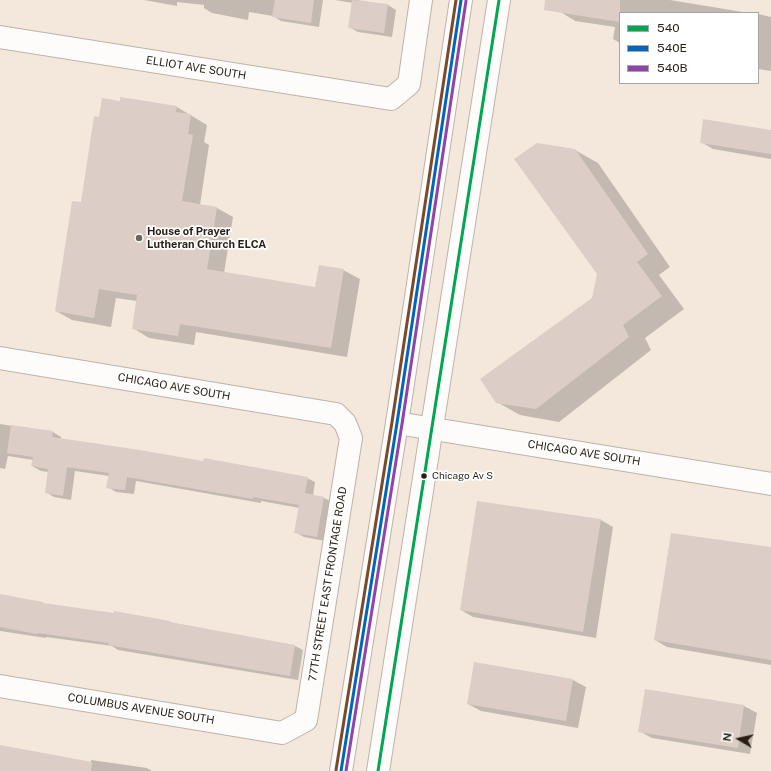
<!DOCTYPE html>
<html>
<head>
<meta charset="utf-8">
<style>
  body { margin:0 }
  #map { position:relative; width:771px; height:771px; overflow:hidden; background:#f4e8dc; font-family:"Public Sans",sans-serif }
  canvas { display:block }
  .legend { position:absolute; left:619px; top:12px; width:140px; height:72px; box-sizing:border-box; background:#fff; border:1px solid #a9a5a1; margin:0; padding:5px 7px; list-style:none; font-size:12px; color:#291e14 }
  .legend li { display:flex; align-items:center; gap:8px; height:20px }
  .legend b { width:20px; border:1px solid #a9a5a1 }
  .north { position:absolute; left:719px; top:719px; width:40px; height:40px; -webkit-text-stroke:3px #fff; paint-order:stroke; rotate:279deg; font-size:11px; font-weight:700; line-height:16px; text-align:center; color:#291e14 }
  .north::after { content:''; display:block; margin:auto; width:14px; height:18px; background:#291e14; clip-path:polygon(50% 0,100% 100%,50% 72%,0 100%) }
</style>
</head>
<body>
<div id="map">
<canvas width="771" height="771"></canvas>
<ul class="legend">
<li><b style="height:5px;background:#00a651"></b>540</li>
<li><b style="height:5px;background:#0065bd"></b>540E</li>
<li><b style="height:5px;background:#8e44ad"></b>540B</li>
</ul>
<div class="north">N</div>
</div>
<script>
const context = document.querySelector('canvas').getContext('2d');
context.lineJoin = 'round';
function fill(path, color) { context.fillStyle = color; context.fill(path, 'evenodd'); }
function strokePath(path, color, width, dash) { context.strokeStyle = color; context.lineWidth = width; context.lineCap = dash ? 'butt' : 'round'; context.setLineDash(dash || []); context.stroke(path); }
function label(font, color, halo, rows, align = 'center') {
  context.font = font + ' "Public Sans",sans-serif'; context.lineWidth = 3.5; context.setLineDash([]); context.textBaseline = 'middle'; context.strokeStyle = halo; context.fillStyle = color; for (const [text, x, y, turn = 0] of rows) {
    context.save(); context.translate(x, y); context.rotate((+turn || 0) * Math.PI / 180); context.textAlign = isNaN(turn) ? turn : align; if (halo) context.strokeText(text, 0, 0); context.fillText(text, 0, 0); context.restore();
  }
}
const shadow = new Path2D(`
  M144,0H323L319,27L281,21L273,16L249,12L248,20L212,13L204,8V5L177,2V6Z
  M335,0H357L388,5L396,10L392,37L358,32L349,27L353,3Z
  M560,0H670L749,13H620V43L613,39L615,27L575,21L559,11Z
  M758,14L771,17V71L758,69Z
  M121,98L177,107L207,125L204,142L209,145L200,205L217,208L233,217L224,273L316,288L343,270L360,279L347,357L196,332L194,345L149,338L133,328L137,301L116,298L111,327L72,320L56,311L82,204L100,118L121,102Z
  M771,131V159L713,149L701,142Z
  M575,150L598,163L670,267L659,275L684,309L645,338L651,350L559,422L520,415L497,402L593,299L598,274Z
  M0,424L53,432L61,437V440L307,478L315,482L313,496L324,498L332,502L325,541L304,537L295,532L300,508L261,501V503L136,481L134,494L116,492L108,487L109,476L75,471L71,500L54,497L46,492L49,472L41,471L32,466L33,460L8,456L5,469L0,468Z
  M601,520L613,527L596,638L473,617L461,610Z
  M771,548V665L667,647L655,640Z
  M0,595L43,603L46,605L114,614L115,612L295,646L303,650L298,680L118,650L112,646L46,637V638L0,631Z
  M475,663L573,680L586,687L578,728L481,711L468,704Z
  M646,690L744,706L757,713L750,754L652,738L639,731Z
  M0,746L91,763V760L147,768L152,771H0Z`);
const building = new Path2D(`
  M275,0H314L311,23L272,17Z
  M352,0L388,4L384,33L348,28Z
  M545,0H620V22L544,10Z
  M120,97L177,106L176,112L191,114L188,134L193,135L182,201L217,207L207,269L315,287L319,265L344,269L331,348L180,324L178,336L132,329L137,295L99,289L94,318L55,311L72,201L81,202L94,116L99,117L102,98L120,101Z
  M703,119L771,130V154L700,143Z
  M537,143L575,149L648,254L637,262L662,296L623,325L629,337L536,409L496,403L480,379L592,298L597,274L514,159Z
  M11,425L53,431L52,437L140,450L203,461L204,458L308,477L305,493L324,497L317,537L294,533L299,505L253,497V499L127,477L125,490L106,488L109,473L67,467L63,496L45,493L48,469L31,466L33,457L7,453Z
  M477,501L601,519L583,632L460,610Z
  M671,533L771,547V660L654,640Z
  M0,594L43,602V603L114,613V611L170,621V622L295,645L290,676L108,645L109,643L38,633L37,634L0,627Z
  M474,662L573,679L566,721L467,704Z
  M645,689L744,705L738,748L638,732Z
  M0,745L92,762L91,771H0Z`);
const street = new Path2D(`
  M0,37L391,99L409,84L421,0
  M0,358L336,414L345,423L351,438L306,720L282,733L0,686
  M397,423L771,484`);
const secondary = new Path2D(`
  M341,771L397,423L461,0
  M378,771L499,0`);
const bus1 = new Path2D(`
  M378,771L499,0`);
const bus2 = new Path2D(`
  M341,771L397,423L461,0`);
const bus3 = new Path2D(`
  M346,771L402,424L466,1`);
const bus4 = new Path2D(`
  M336,770L392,422L456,0`);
const markers = [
  [139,238,4,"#70655a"],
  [424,476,3.5,"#291e14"]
];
const busNames = [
  ["Chicago Av S",432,476]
];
const streetNames = [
  ["ELLIOT AVE SOUTH",196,68,9],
  ["CHICAGO AVE SOUTH",174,387,10],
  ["CHICAGO AVE SOUTH",584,453,9],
  ["77TH STREET EAST FRONTAGE ROAD",328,584,-81],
  ["COLUMBUS AVENUE SOUTH",141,709,9]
];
const poiNames = [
  ["House of Prayer",147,232],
  ["Lutheran Church ELCA",147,245]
];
fill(shadow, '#0003');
fill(building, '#dccec6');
strokePath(street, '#beb3a8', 24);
strokePath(secondary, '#beb3a8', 24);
strokePath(street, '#fdfcfa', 22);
strokePath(secondary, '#fdfcfa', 22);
strokePath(bus1, '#00a651', 3);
strokePath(bus2, '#0065bd', 3);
strokePath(bus3, '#8e44ad', 3);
strokePath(bus4, '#7a4b2a', 3);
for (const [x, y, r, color] of markers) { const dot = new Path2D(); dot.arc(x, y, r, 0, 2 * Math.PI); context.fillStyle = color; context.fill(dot); strokePath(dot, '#fff', 1.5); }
label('10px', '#291e14', '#fff', busNames, 'left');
label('11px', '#291e14', '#fff', streetNames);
label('bold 11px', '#291e14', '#fff', poiNames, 'left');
</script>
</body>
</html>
